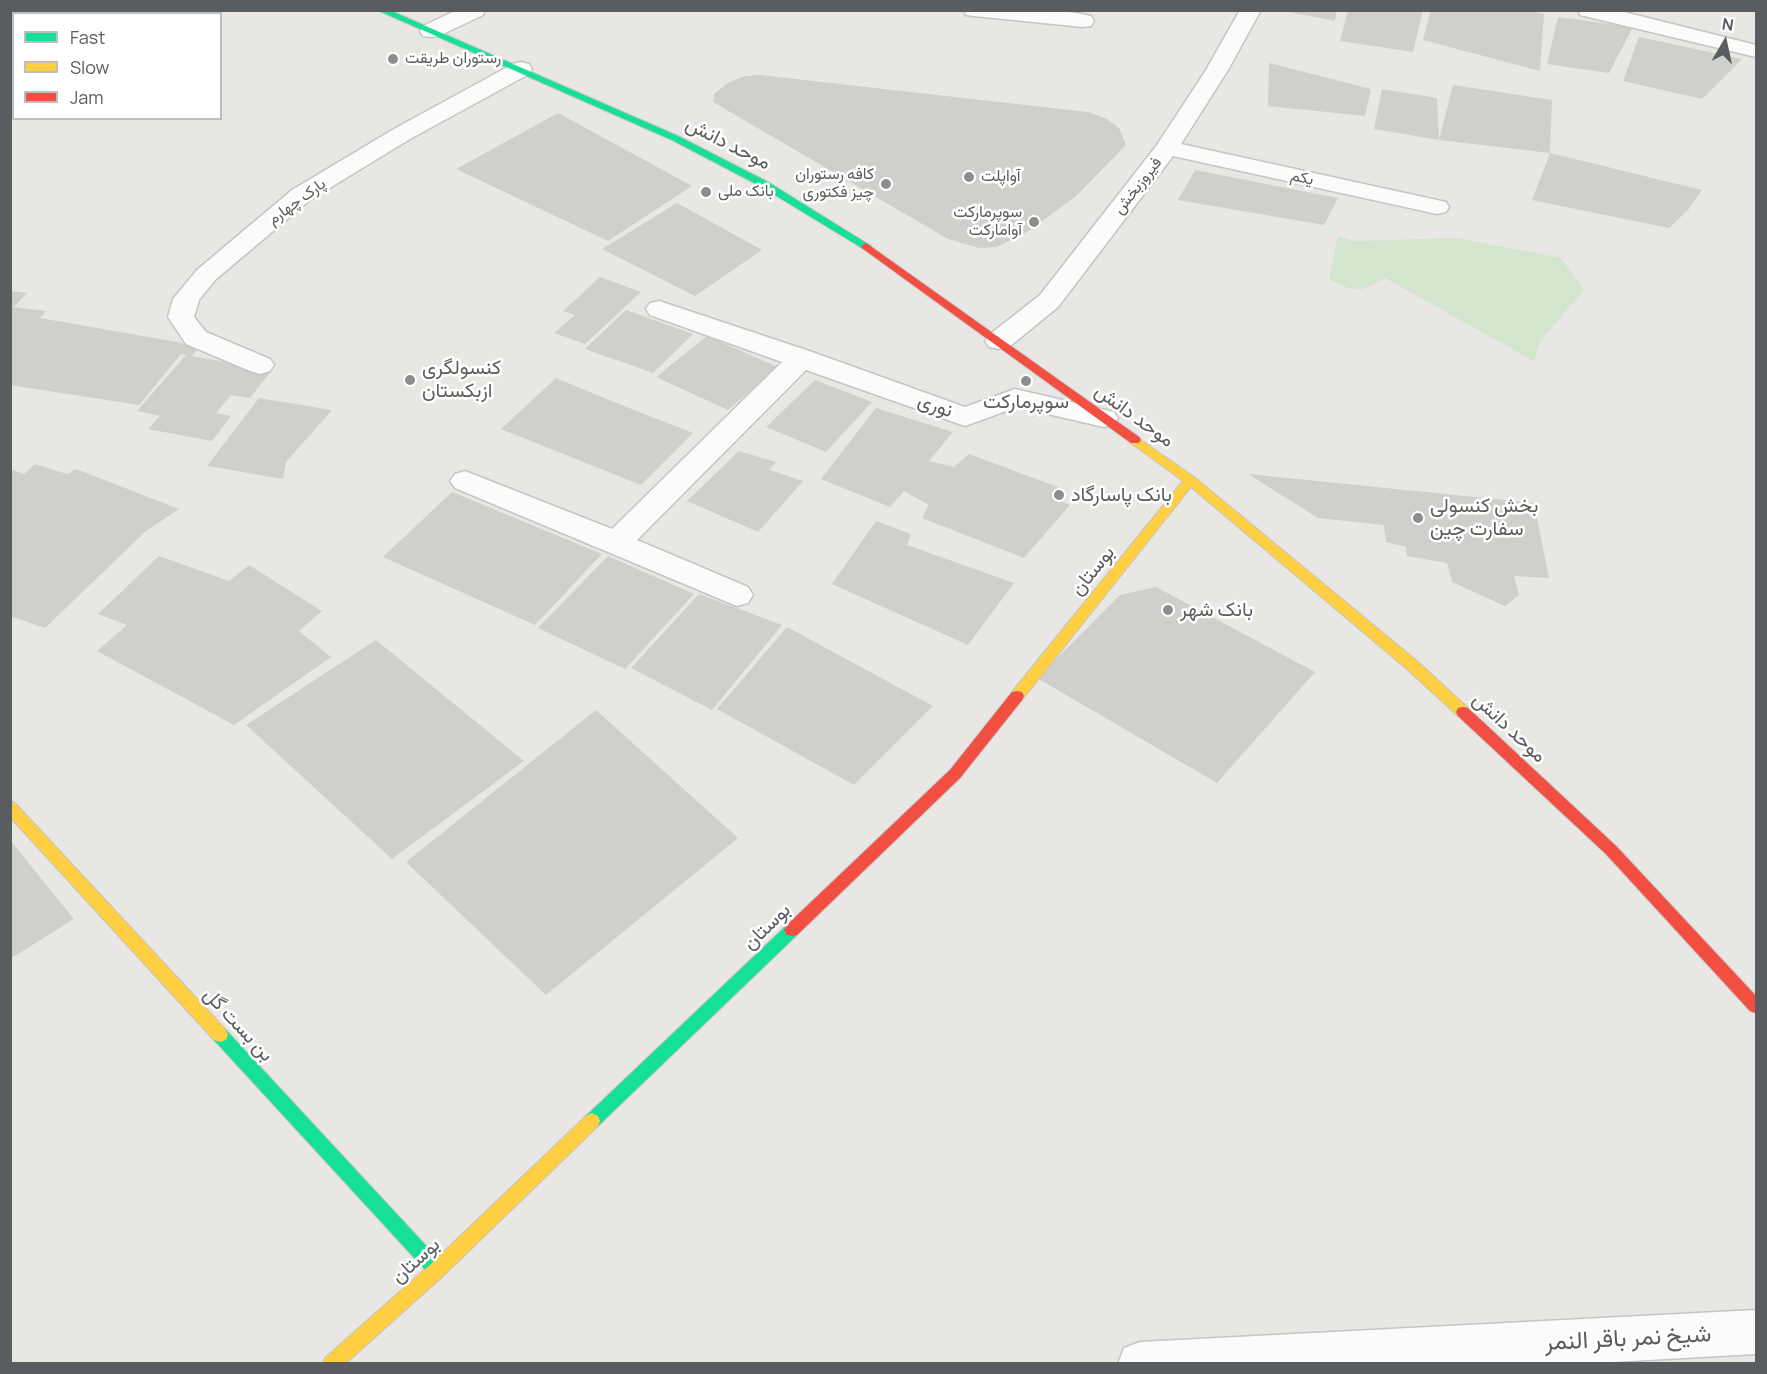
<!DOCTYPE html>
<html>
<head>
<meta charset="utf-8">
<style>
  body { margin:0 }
  #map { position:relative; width:1767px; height:1374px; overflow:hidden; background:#e8e7e3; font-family:Manrope,sans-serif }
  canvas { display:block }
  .frame { position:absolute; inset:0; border:12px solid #595d60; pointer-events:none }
  .legend { position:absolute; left:12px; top:12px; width:210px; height:108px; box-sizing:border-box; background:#fff; border:2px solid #bdbebf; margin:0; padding:8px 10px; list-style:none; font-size:18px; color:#595d60 }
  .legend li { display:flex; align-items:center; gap:12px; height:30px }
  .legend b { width:30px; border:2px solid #bdbebf }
  .north { position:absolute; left:1695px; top:12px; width:60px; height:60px; -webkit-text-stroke:4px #fff; paint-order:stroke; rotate:9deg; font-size:16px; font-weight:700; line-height:24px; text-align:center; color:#595d60 }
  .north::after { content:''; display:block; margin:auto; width:21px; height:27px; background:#595d60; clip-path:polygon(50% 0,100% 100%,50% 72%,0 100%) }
</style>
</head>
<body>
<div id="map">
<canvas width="1767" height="1374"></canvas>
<div class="frame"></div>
<ul class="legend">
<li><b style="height:8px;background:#16e098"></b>Fast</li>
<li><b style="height:8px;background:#ffcf43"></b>Slow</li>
<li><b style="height:8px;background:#f24e42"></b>Jam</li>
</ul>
<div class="north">N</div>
</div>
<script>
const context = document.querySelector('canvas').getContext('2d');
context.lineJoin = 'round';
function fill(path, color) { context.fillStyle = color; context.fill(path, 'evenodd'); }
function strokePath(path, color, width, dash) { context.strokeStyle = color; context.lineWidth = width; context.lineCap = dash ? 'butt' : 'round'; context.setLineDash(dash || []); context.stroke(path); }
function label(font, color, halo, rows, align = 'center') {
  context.font = font + ' Manrope,Vazirmatn,sans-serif'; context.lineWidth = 5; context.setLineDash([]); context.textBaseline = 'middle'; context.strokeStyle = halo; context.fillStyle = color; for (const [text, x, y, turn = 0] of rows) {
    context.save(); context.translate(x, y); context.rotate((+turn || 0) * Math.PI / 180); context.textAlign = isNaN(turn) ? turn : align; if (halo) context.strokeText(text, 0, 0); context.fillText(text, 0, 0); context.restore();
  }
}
const green = new Path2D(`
  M1338,236L1356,241L1457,238L1561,258L1584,290L1540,341L1534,361L1385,278C1360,293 1355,293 1329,279Z`);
const building = new Path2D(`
  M1278,10H1337L1335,21Z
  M1348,10H1423L1413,52L1340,41Z
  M1431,10H1528L1544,14L1540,71L1423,40Z
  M1558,17L1633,27L1609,73L1547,64Z
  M1639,37L1742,59L1702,99L1623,81Z
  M1269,63L1371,89L1365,116L1268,106Z
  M760,75L1088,112L1107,119L1119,128L1126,145L1075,197L1027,232L997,247L979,248L948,239L713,102L714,94L729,82L745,76Z
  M1453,85L1552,100L1550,153L1439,140L1374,129L1382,89L1437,98L1439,140Z
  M558,113L692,186L608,241L456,169Z
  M1550,153L1702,190L1688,210L1669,228L1532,200Z
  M1195,170L1338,198L1324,225L1178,200Z
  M677,203L762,250L695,296L602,249Z
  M600,277L641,292L585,344L554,333L575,315L563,311Z
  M10,291L27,293L14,307L46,311L40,318L200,346L192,356L272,370L250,398L231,395L216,413L231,416L212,441L148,429L160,416L137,411L186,355L181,354L139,405L10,385Z
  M626,310L693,334L653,373L585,349Z
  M707,336L778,367L728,410L656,377Z
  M556,378L624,406L693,433L641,485L501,429Z
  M815,380L872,402L826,452L766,427Z
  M259,398L332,410L286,462L283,479L207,466Z
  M876,408L953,432L929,461L954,467L969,454L1058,487L1052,498L1070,505L1024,558L922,518L929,505L904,491L890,507L821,479Z
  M739,451L776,462L769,470L803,481L758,532L687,501Z
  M35,464L67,474L76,469L179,509L146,531L45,628L10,616V469L24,474Z
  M1248,474L1534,503L1549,578L1514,576L1519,595L1505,606L1452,582L1447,563L1407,556L1406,547L1386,542L1384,525L1318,518Z
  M452,492L602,554L535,625L383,557Z
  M876,521L911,534L907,545L1014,583L968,645L832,584Z
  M159,556L229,581L249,565L322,611L299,631L331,657L234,725L97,651L127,625L98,614Z
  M608,556L694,594L625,669L538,628Z
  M1156,587L1315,672L1217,783L1037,678L1120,595Z
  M699,594L782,625L712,710L631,668Z
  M787,627L933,706L854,785L717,709Z
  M376,640L524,761L392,859L246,725Z
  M596,710L738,838L546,995L406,862Z
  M10,840L74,919L10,959Z`);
const street = new Path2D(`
  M457,10H485L483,15L439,36L431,37L423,36L420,31L423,26Z
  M964,10C1005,10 1050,6 1091,16L1094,21L1091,26L1083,27L974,16L966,15Z
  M1240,10H1261L1228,70L1181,144L1446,202L1449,207L1446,212L1437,214L1173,156L1058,307L1009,347L999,349L989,347L985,341L989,335L1040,295L1157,145L1206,70Z
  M1578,10H1616L1756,45V57L1580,15Z
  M521,62L529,64L532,69L529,74L410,139L310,200L215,280L199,300L194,317L206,332L270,359L274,365L270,371L260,374L250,371L186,344L168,317L173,299L197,270L292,190L394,129L513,64Z
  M659,301L812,352L965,407L1015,389L1114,412L1118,418L1114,424L1104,427L1017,407L965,426L806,370L637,540L748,587L753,595L748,603L737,606L455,488L450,481L455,474L465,471L612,529L782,362L650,315L646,309L650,303Z
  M1756,1310V1354L1576,1364H1118L1124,1348L1140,1342Z`);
const fast = new Path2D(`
  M377,10H389L678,136L768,182L871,246L866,249L862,248L760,186L672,140Z
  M792,924L797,925L800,930L797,935L598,1126L592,1129L586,1126L584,1121L586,1116L787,925Z
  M220,1028L226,1030L443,1264L446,1270L443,1276L437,1279L431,1276L214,1040L212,1035L214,1030Z`);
const slow = new Path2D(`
  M1135,436L1194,477L1417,661L1468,708L1470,712L1468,716H1458L1407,669L1191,487L1022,700H1012L1010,696L1012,692L1183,481L1131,443L1129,440L1131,437Z
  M10,801L15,803L226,1030L228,1035L226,1040L220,1042L214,1040L10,817Z
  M592,1113L598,1116L600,1121L598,1126L443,1276L345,1364H322L325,1358L431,1264L586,1116Z`);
const jam = new Path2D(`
  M866,243L1139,437L1141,440L1139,443H1131L862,248L861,246Z
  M1017,691L1022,692L1024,696L1022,700L960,778L797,935L792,936L787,935L784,930L787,925L950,770L1012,692Z
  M1463,707L1468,708L1616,846L1756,996V1013L1750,1011L1606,854L1458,716L1456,712L1458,708Z`);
const markers = [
  [393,59,6,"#8b8d8e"],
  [969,177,6,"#8b8d8e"],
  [886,184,6,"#8b8d8e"],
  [706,192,6,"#8b8d8e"],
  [1034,222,6,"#8b8d8e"],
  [410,380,6,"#8b8d8e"],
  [1026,381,6,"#8b8d8e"],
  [1059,495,6,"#8b8d8e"],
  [1418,518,6,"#8b8d8e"],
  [1168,610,6,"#8b8d8e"]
];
const farPoinames = [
  ["رستوران طریقت",405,59],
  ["کافه رستوران",874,175,"right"],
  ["چیز فکتوری",874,193,"right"],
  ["آواپلت",981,177],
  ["بانک ملی",718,192],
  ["سوپرمارکت",1022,213,"right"],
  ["آوامارکت",1022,231,"right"]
];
const farStreetnames = [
  ["یکم",1302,178,12],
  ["فیروزبخش",1138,186,-52],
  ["پارک چهارم",297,202,-36]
];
const streetNames = [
  ["موحد دانش",728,144,27],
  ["نوری",935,406,20],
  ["موحد دانش",1134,416,36],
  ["بوستان",1093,571,-51],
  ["موحد دانش",1509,728,43],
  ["بوستان",767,927,-44],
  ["بن بست گل",238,1025,47],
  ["بوستان",416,1261,-42]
];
const poiNames = [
  ["کنسولگری",422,368],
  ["ازبکستان",422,391],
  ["سوپرمارکت",1026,402,"center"],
  ["بانک پاسارگاد",1071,495],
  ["بخش کنسولی",1430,506],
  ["سفارت چین",1430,529],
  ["بانک شهر",1180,610]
];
const nearStreetnames = [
  ["شیخ نمر باقر النمر",1628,1339,-3]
];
fill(green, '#d3e4cf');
fill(building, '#d0cfcc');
strokePath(street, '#c5c5c5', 3);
strokePath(fast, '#c5c5c5', 2);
strokePath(slow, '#c5c5c5', 2);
strokePath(jam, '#c5c5c5', 2);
fill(street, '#fcfbfb');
fill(fast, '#16e098');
fill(slow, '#ffcf43');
fill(jam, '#f24e42');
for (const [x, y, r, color] of markers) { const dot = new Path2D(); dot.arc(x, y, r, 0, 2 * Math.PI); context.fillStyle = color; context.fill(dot); strokePath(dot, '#fff', 2); }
label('16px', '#595d60', '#fff', farPoinames, 'left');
label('16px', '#595d60', '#fff', farStreetnames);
label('20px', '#595d60', '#fff', streetNames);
label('20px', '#595d60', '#fff', poiNames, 'left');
label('24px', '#595d60', '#fff', nearStreetnames);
</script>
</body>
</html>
